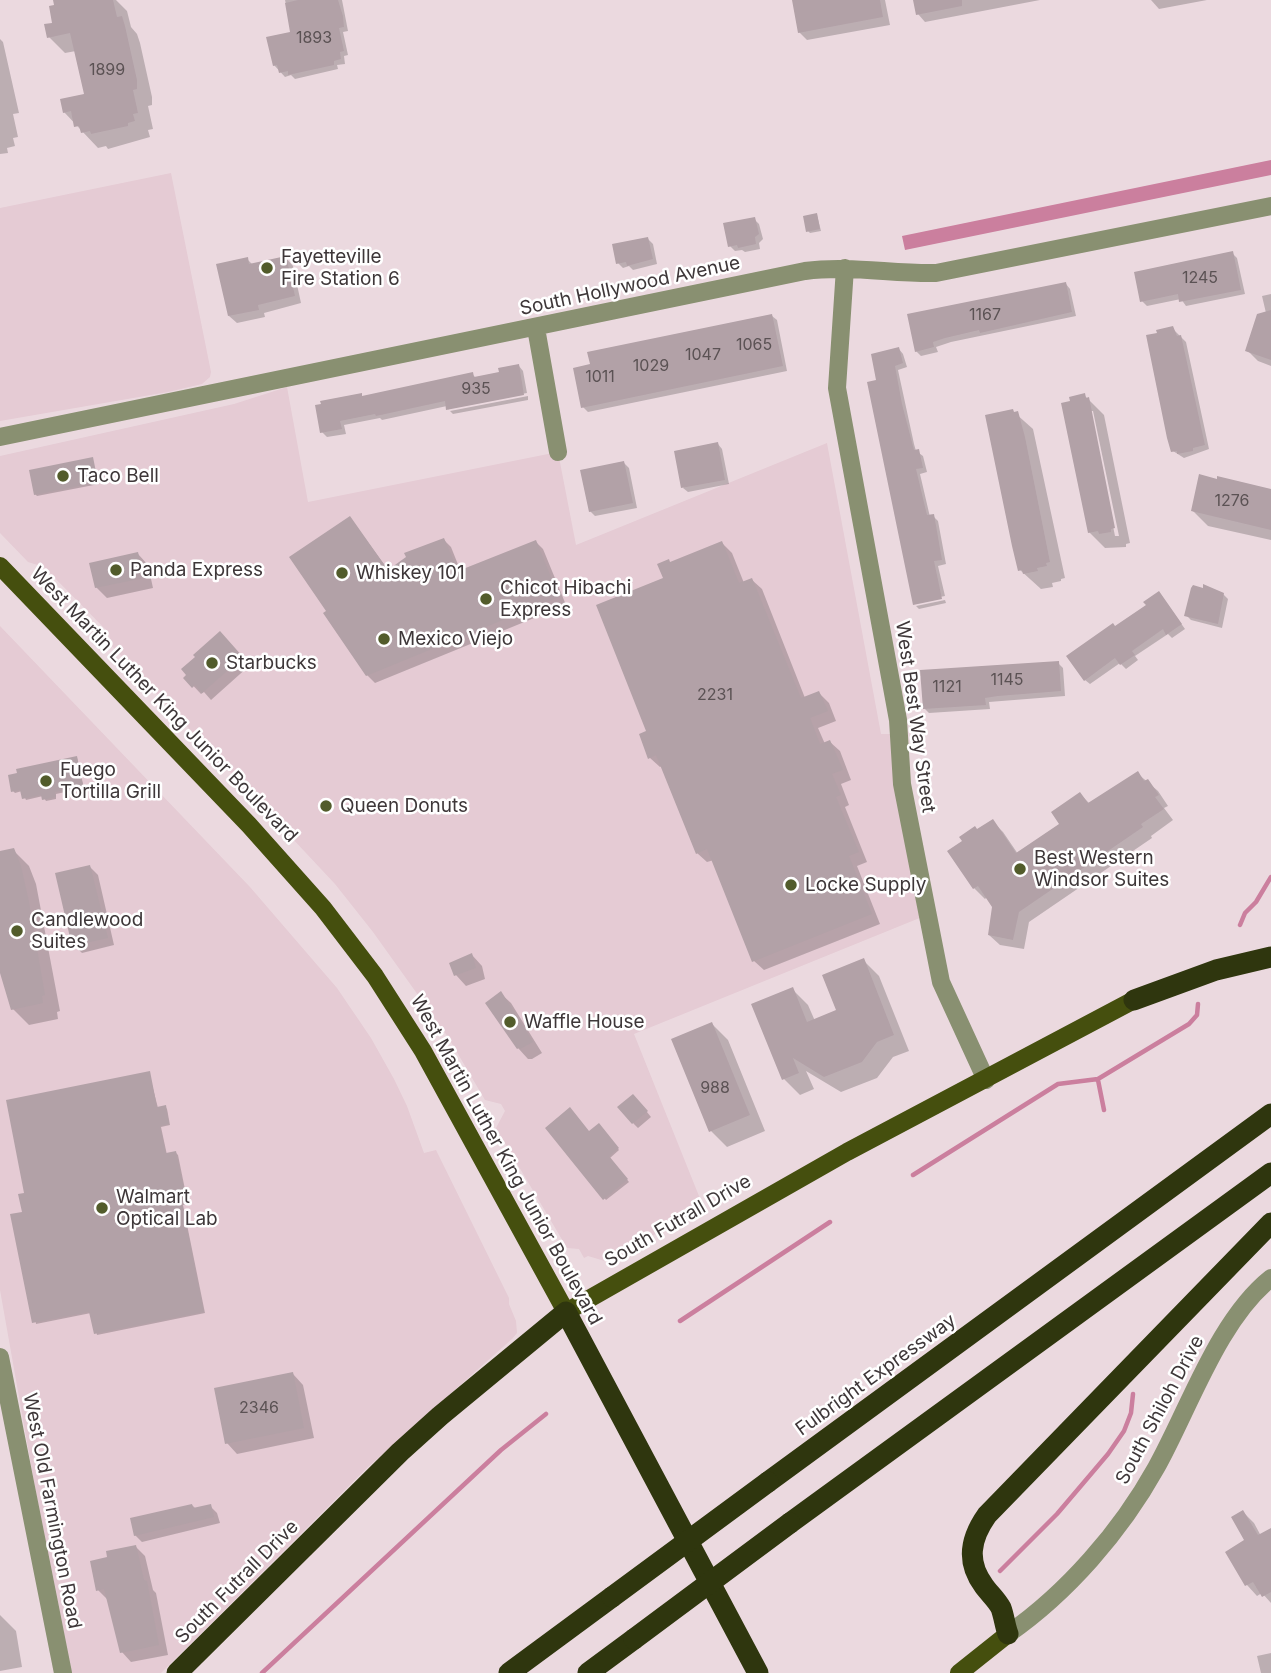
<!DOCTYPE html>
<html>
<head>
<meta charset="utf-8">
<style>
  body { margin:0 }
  canvas { display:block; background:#ebd9df }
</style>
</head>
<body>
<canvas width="1271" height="1673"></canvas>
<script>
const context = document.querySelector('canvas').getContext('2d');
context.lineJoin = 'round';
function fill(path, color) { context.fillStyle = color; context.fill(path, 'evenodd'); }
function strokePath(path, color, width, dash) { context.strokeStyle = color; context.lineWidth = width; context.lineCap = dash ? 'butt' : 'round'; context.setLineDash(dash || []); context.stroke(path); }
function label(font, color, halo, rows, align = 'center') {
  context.font = font + ' Inter,sans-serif'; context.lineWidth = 5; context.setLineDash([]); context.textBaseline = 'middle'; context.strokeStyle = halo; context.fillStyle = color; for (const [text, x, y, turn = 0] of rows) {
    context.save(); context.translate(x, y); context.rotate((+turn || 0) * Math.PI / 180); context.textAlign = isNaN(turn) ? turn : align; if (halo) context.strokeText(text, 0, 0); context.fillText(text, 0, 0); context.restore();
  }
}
const built = new Path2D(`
  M171,173L211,372L210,377L202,384L168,392L0,421V208Z
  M287,387L308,502L558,452L576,545L827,443L881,734H900L927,915L634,1034L703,1206L608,1262L588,1256L584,1258L579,1249L567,1248L496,1128L505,1111L501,1104L485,1100L448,1037L373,932L335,884L111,645L109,633L44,567L28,562L0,533V456L234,404Z
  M0,626L250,887L337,988L371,1038L394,1079L407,1106L424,1153L436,1150L509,1298V1304L516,1321L517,1333L512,1339L368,1467L161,1673H72L43,1532L0,1290Z`);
const water = new Path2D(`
  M1271,160V175L905,250L902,236Z`);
const shadow = new Path2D(`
  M54,0H116L127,11L131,27L137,34L140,43L152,97V105L148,106L153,129L148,130L150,137L108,149L106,146L98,148L64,112L86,95L76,51L65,53L49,37L54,24Z
  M285,0H342L348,31L343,32L348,55L344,56L345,64L337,65L338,69L295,79L291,75L285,77L274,65L292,33Z
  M794,0H885L890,25L807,40L799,32Z
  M915,0H1040L925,22L918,14Z
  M1151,0H1207L1159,9Z
  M0,39L3,42L19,113L13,114L18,137L13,138L15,146L7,148L8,153L0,154Z
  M817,215L821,231L810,233L808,231Z
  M754,219L759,224L763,239L759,243L760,249L745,252L742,250L735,251L730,246Z
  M648,239L653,244L657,264L633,270L629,266L623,268L618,263Z
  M1232,253L1237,258L1245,294L1186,306L1181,299L1147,306L1142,301Z
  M286,258L293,266L301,303L264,313L265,317L237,323L229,316L247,259L253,265Z
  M1066,284L1070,289L1076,316L951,342L936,347L938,352L921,356L916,351L909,316Z
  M1271,294V366L1258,361L1247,350L1266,313L1262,296Z
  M772,316L777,320L787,371L588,412L583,407Z
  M1172,328L1186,342L1209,449L1184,458L1173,451L1159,335Z
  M899,349L903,354L907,367L898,370L914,444L916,451L923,456L927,472L920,474L930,517L933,516L938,521L946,564L938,566L945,596L915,602V605L878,381Z
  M519,366L523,371L527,393L449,408V410L447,406L382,420L380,418L344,425L346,434L327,437L322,432L364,398L472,374L476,378L501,373Z
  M1084,395L1104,415L1130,543L1126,544V547L1105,548L1089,532ZM1090,411H1093L1119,536H1115Z
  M528,396V400L453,414L450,411Z
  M1015,413L1033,429L1065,578L1061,579V581L1052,583L1053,587L1041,589L1020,570Z
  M718,444L722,449L729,484L688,492L683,488Z
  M92,459L99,484L37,496L35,494Z
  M624,463L629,468L637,508L595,516L590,511Z
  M1271,490V540L1208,526L1192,510Z
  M350,518L389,571L444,540L451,547L461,572L536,542L543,549L566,605L375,683L367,675Z
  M722,543L732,553L744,583L752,580L762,589L805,698L819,693L829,703L836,721L818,728L825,744L830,742L840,751L851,780L841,784L849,805L845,807L867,862L857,866L880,924L764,970L754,961L714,860L707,862L697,853L662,766L660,767L650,758L648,732L665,579L671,564Z
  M138,554L148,565L153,588L107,598L96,587Z
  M1223,594L1228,599L1222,628L1191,620L1186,615Z
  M1163,598L1185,629L1172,638L1168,634L1135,656L1138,660L1126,669L1120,663L1090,684L1085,680L1115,628Z
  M945,600L946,603L919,609L916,606Z
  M227,641L249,666L211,700L204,692L201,694L186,678Z
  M1058,663L1063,668L1065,696L989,702L990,709L929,713L924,708Z
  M77,758L84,788L56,794V799L46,801L43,796L26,800L22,791L15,793L13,791Z
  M1137,773L1158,791L1168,806L1164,808L1173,820L1151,836L1152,838L1029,922L1024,949L1000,945L989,935L994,907L987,897L985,899L974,888L977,831L992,821L1003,832L1018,854L1061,824L1080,794L1090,804Z
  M13,850L29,866L36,884L60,1011L57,1012L58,1019L29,1025L13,1009L0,961V853Z
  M90,867L98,875L114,945L82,953L74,945Z
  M472,955L482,966L485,979L466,986L456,975L451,964Z
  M863,960L879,976L909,1051L893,1057L877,1078L841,1092L806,1071L814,1089L800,1095L784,1079L792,989L808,1005L815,1021L838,1011Z
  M500,993L511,1003L542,1053L532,1059H528L518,1048Z
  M712,1024L728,1040L765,1131L727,1147L711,1131Z
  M149,1073L158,1108L165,1107L167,1109L170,1125L161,1127L167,1155L176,1153L178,1155L188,1204L183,1205L205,1313L97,1335L91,1313L36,1324L24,1214L27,1194Z
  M638,1101L651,1117L638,1128L633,1123Z
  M599,1125L619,1150L610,1158L629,1182L606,1200L547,1128L589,1133Z
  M293,1374L303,1385L314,1438L237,1454L227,1443Z
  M192,1505L196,1509L210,1506L217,1513L220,1523L142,1542L135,1535Z
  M1243,1512L1254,1523L1261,1536L1271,1530V1603L1262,1593L1257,1596L1247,1585L1227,1552L1246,1540Z
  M136,1547L145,1556L153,1590L156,1593L168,1655L131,1662L122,1652L108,1600L98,1590L109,1559Z
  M0,1615L16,1631L22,1667L0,1671Z
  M1271,1653V1673H1261L1257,1656Z`);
const stream = new Path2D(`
  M1240,925L1245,913L1256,902L1271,877
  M1098,1080L1104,1110
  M913,1175L1058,1084L1098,1079L1189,1024L1197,1015L1198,1004
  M680,1321L830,1222
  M1000,1571L1057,1514L1108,1454L1124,1431L1131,1413L1133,1394
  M262,1673L501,1450L546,1414`);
const building = new Path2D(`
  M53,0H113L117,17L122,16L125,26L137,80V89L133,90L138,113L133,114L135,121L128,123V126L91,134L90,131L81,133L79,126L74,127L71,111L63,113L60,99L84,94L70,33L47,38L44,24L52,23L49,6L54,5Z
  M298,0H338L343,16L344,27L339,28L344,51L340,52L341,59L334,61V65L288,75V71L279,73L277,65L273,66L266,37L290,32L285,3Z
  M792,0H880L883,17L798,33Z
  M913,0H962V6L916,15Z
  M817,213L820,229L806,232L803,216Z
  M755,217L759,234L755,237L756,244L738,248L737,245L728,247L723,223Z
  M648,237L653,259L627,266L626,262L616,264L612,244Z
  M1233,251L1241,290L1179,302L1178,294L1140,302L1134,272Z
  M286,256L295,296L258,305L259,310L228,316L216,264L248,257L249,264Z
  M1066,282L1072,312L980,333L979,330L945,338L933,342L934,347L915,352L907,314Z
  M1271,310V360L1245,351L1257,314Z
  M772,314L783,366L581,408L573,368L590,364L587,352Z
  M1173,326L1177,336L1181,335L1205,445L1193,448V451L1177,454V451L1171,452L1167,438L1146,335L1157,333L1156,330Z
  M899,347L903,363L895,366L902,404L914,450L919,449L923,468L916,469L927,515L934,514L942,560L934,561L942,599L913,605L867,382L876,380L871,354Z
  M519,364L524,395L446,410L445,401L376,416L375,414L340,421L342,429L320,433L315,405L321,404L320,401L362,393V396L473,372L474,377L499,372L498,368Z
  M1085,393L1086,398L1089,397L1115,528L1111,529V532L1099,534L1098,531L1088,533L1061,403L1070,401L1069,397Z
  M1013,409L1014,412L1018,411L1025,437L1050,562L1046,563L1047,566L1037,568L1038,571L1023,574L1022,570L1018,571L1012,546L985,415Z
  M718,442L725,480L681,488L674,451Z
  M93,457L98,482L34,495L29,470Z
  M624,461L633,503L589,512L580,470Z
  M1199,474L1217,479V476L1271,489V530L1191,511Z
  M350,516L388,570L406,557L404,553L444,538L458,571L536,540L559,597L366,676L323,613L326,611L289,557Z
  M722,541L739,583L752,578L801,698L819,691L828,711L810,718L820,744L830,740L843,770L832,774L841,795L836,797L859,852L849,856L872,914L752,962L707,849L696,854L656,755L648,759L639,734L646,731L596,605L663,578L657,564L669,559L670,562Z
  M138,552L144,578L95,588L89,563Z
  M1203,584L1224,593L1218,624L1184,616L1191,588L1193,585L1203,588Z
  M1159,591L1182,624L1166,635L1163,629L1132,651L1135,655L1120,665L1115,658L1084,681L1066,656L1113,623L1115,626L1146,605L1143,602Z
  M220,631L243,657L202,693L195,685L192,688L183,678L186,675L181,669L195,657L193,655Z
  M1059,661L1061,691L998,696L985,698L986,705L923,709L920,670Z
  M77,756L83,786L55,792L56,797L42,800L41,795L22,799L20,790L11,792L8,775L17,773L16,769Z
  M1138,771L1144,781L1148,779L1159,795L1155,797L1164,809L1141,824L1143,827L1019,912L1013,940L988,935L992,907L978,886L973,889L947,851L962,841L959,837L975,826L977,829L993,819L1016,853L1059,824L1051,812L1080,792L1088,803Z
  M14,848L21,866L29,902L45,995L42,996L43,1003L11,1010L0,973V851Z
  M90,865L108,938L72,946L55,873Z
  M472,953L476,968L454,976L449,963Z
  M864,958L894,1035L877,1042L862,1062L824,1077L793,1058L799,1073L782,1080L751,1004L793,987L807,1022L836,1010L822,975Z
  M501,991L533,1042L520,1049L519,1048L517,1049L485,1003Z
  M712,1022L750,1115L709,1132L671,1039Z
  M150,1071L157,1107L166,1105L169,1124L160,1126L166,1153L176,1151L187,1202L182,1203L204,1312L94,1334L89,1312L32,1323L10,1214L22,1212L18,1194L24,1193L6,1100Z
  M633,1094L648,1111L632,1124L617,1107Z
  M570,1107L589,1131L599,1123L619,1148L609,1156L628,1179L603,1200L545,1128Z
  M293,1372L304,1428L225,1444L214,1388Z
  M192,1504L193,1508L211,1504L214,1517L134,1536L130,1518Z
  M1243,1510L1258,1535L1271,1528V1592L1262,1597L1253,1582L1245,1586L1225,1552L1244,1540L1231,1517Z
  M136,1545L144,1580L147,1581L159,1645L120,1653L104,1589L96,1591L90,1561L107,1557L106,1551Z`);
const minor = new Path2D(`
  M845,268L837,388L898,720L902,784L941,982L986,1080
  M536,328L558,452
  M0,437L805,271C849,265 892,274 936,273L1271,206
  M0,1357L63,1673
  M1008,1634C1067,1593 1121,1531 1156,1468C1189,1409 1218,1320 1271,1278`);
const major = new Path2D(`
  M0,566L249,825L323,908L375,976L423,1051L566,1312L847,1152L1134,1000
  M959,1673L1008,1634`);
const highway = new Path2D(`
  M1134,1000L1216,970L1271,957
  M768,1482L1271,1114
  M790,1523L1271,1173
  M1008,1634C1005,1626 1004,1616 1001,1608C997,1600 989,1593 984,1586C966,1562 970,1539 987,1515L1271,1223
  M177,1673L400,1452L440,1416L566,1312L758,1673
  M509,1673L612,1597
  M588,1673L634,1639`);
const highwayBridge = new Path2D(`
  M612,1597L768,1482
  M634,1639L790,1523`);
const markers = [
  [267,268,7,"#525c2b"],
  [63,476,7,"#525c2b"],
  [116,570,7,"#525c2b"],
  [342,573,7,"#525c2b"],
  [486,599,7,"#525c2b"],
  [384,639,7,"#525c2b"],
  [212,663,7,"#525c2b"],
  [46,781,7,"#525c2b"],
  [326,806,7,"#525c2b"],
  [1020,869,7,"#525c2b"],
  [791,885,7,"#525c2b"],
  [17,931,7,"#525c2b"],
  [510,1022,7,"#525c2b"],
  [102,1208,7,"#525c2b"]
];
const numberNames = [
  ["1893",314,38],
  ["1899",107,70],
  ["1245",1200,278],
  ["1167",985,315],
  ["1065",754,345],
  ["1047",703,355],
  ["1029",651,366],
  ["1011",600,377],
  ["935",476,389],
  ["1276",1232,501],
  ["1145",1007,680],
  ["1121",947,687],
  ["2231",715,695],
  ["988",715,1088],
  ["2346",259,1408]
];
const poiNames = [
  ["Fayetteville",281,257],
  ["Fire Station 6",281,279],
  ["Taco Bell",77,476],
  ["Panda Express",130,570],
  ["Whiskey 101",356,573],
  ["Chicot Hibachi",500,588],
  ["Express",500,610],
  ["Mexico Viejo",398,639],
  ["Starbucks",226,663],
  ["Fuego",60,770],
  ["Tortilla Grill",60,792],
  ["Queen Donuts",340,806],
  ["Best Western",1034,858],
  ["Windsor Suites",1034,880],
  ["Locke Supply",805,885],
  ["Candlewood",31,920],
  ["Suites",31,942],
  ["Waffle House",524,1022],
  ["Walmart",116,1197],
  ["Optical Lab",116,1219]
];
const streetNames = [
  ["South Hollywood Avenue",630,286,-12],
  ["West Martin Luther King Junior Boulevard",164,705,46],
  ["West Best Way Street",915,717,82],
  ["West Martin Luther King Junior Boulevard",506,1160,61],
  ["South Futrall Drive",678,1221,-30],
  ["Fulbright Expressway",876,1375,-36],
  ["South Shiloh Drive",1160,1410,-62],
  ["West Old Farmington Road",52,1511,79],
  ["South Futrall Drive",237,1582,-45]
];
fill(built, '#e5cbd4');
fill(water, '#cb7f9e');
fill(shadow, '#0003');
strokePath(stream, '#cb7f9e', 4.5);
fill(building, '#b2a1a7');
strokePath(minor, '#899071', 18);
strokePath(major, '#454f0e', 18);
strokePath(highway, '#2f360e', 21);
strokePath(highwayBridge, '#2f360e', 21);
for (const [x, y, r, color] of markers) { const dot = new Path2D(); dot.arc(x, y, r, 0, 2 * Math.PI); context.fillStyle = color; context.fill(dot); strokePath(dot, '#fff', 2.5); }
label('16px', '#5b5254', null, numberNames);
label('19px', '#3e3739', '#fff', poiNames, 'left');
label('19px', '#3e3739', '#fff', streetNames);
</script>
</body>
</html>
